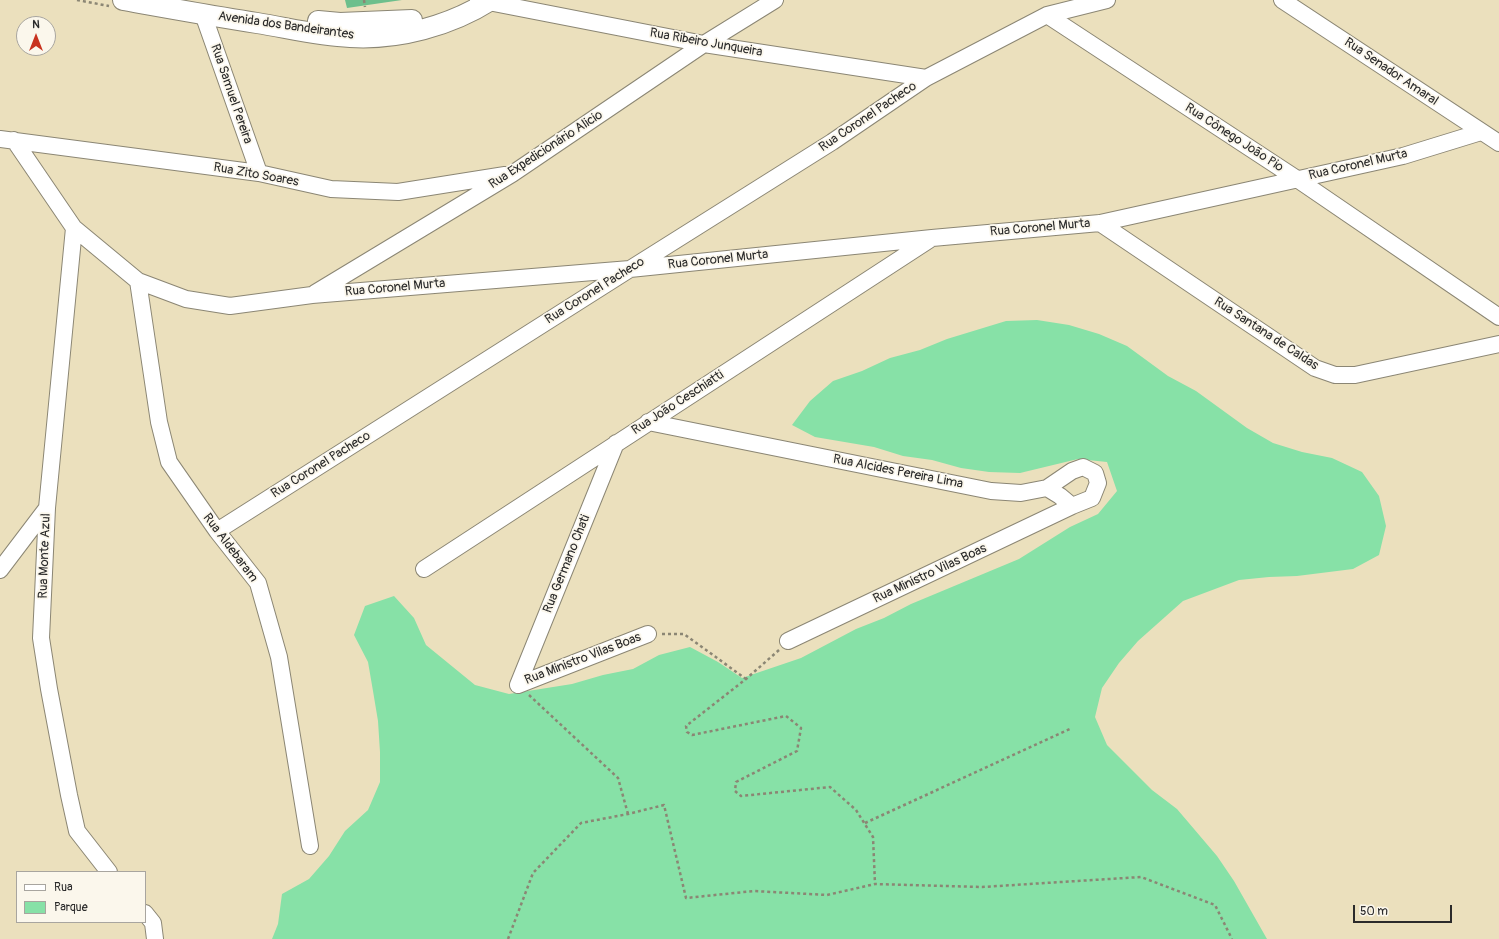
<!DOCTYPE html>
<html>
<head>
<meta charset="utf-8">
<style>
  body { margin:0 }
  #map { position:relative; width:1499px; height:939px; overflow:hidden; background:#ebe0bd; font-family:Pangolin,sans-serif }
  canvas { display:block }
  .legend { position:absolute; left:16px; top:871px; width:130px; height:52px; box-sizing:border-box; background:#fbf7ec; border:1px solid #a8a59f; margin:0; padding:5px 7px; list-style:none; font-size:12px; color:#2b2b2b }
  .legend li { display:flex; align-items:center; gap:8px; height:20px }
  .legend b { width:20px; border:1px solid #a8a59f }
  .north { position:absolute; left:16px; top:16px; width:40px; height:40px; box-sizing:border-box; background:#fbf7ec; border:1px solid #a8a59f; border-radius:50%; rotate:0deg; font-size:11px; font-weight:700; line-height:16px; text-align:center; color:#2b2b2b }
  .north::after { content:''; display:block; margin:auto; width:14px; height:18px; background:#c8321e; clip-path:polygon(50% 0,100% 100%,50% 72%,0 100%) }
  .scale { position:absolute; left:1353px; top:905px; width:99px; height:18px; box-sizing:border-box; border:2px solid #2b2b2b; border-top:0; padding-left:5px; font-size:12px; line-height:14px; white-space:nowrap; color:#2b2b2b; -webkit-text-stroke:3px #fbf7ec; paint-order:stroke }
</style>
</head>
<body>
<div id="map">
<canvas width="1499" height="939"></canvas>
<ul class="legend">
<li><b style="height:5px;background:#fff"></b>Rua</li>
<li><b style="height:11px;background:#87e1a7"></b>Parque</li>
</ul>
<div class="north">N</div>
<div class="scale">50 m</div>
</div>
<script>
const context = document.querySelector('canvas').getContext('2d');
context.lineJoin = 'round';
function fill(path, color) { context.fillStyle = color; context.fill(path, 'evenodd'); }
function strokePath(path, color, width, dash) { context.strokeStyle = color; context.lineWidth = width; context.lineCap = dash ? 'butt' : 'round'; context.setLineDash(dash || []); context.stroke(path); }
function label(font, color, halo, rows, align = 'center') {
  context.font = font + ' Pangolin,sans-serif'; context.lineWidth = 3.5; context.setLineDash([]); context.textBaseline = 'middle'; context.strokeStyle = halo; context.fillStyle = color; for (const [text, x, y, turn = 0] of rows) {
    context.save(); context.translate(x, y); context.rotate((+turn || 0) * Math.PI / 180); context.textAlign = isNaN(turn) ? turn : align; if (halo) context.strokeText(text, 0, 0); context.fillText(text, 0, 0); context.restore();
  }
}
const green = new Path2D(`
  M1037,320L1069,325L1099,334L1127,346L1168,376L1196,391L1247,428L1273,443L1302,452L1332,458L1362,472L1379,496L1386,526L1379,555L1353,569L1297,576L1269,577L1239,580L1183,601L1138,641L1119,663L1102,688L1095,717L1107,745L1152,790L1177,809L1217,856L1234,881L1267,939H272L278,924L282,894L309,879L329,856L345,831L368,810L380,782V752L378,721L373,691L368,662L354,635L365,606L394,596L414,618L426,645L475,685L509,694L572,684L603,675L633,669L659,655L690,647L718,662L742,678L801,658L856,629L884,618L911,604L1019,559L1070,527L1098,514L1117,491L1107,462L1078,459L1020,473L989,472L961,468L932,460L903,456L874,447L815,437L792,425L810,401L833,381L862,371L890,358L920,350L947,339L1006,321Z`);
const forest = new Path2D(`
  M345,0H402L347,8Z`);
const path = new Path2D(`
  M77,0L109,6
  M364,0L365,7
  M662,634H684L746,679
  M779,650L746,679L686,726L687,732L692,735L786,716L801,728L797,751L736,782L735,791L741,796L830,787L856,810L873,837L875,884
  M529,695L618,778L628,814
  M865,823L1070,729
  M508,939L533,873L581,823L628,814L664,805L686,898L754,891L827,895L875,884L982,887L1141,877L1215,905L1232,939`);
const minor = new Path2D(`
  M478,0L704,44L926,78
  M1282,0L1499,143
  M203,14L259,173
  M1047,15L1297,179L1499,317
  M0,139L259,173L331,189L398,192L505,175
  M14,140L74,228L138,281L186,299L230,306L312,295L630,269L932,238L1100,223L1403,156L1481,132
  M1100,223L1315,368L1335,375H1355L1499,344
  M74,228L47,508L41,638L49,689L69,795L77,831L109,872
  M138,281L159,422L169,462L217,531L258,583L279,657L310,846
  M315,293L512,174L704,44L775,0
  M648,422L991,491L1021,493L1047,488L1072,471L1083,467L1095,473L1098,483L1092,498L1072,506L788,641
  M1047,488L1060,496L1072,506
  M217,531L630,269L832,142L926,78L1047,15L1107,0
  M424,569L929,240
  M0,570L47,508
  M518,685L616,443
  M518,685L648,634
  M145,913L153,923L155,939`);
const tertiary = new Path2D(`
  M123,0C168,8 212,16 257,23C288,28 319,36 350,37C398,40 450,26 491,0
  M318,21L340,23L412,20`);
const streetNames = [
  ["Avenida dos Bandeirantes",286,26,8],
  ["Rua Ribeiro Junqueira",706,43,10],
  ["Rua Senador Amaral",1391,72,34],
  ["Rua Samuel Pereira",231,94,71],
  ["Rua Coronel Pacheco",868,117,-34],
  ["Rua Cônego João Pio",1234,138,33],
  ["Rua Expedicionário Alicio",546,150,-33],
  ["Rua Coronel Murta",1358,165,-13],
  ["Rua Zito Soares",256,175,10],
  ["Rua Coronel Murta",1040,228,-5],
  ["Rua Coronel Murta",718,260,-6],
  ["Rua Coronel Murta",395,288,-5],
  ["Rua Coronel Pacheco",595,291,-32],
  ["Rua Santana de Caldas",1266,334,33],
  ["Rua João Ceschiatti",678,403,-33],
  ["Rua Coronel Pacheco",321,465,-32],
  ["Rua Alcides Pereira Lima",898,472,11],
  ["Rua Aldebaram",230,548,53],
  ["Rua Monte Azul",45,556,-88],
  ["Rua Germano Chati",567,564,-68],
  ["Rua Ministro Vilas Boas",930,574,-25],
  ["Rua Ministro Vilas Boas",583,659,-21]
];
fill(green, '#87e1a7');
fill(forest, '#6dbf8c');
strokePath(minor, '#8b8674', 18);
strokePath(tertiary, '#8b8674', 22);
strokePath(path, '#8b8674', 2.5, [3, 3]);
strokePath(minor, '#fff', 16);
strokePath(tertiary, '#fff', 20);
label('13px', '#2b2b2b', '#fbf7ec', streetNames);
</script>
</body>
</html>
